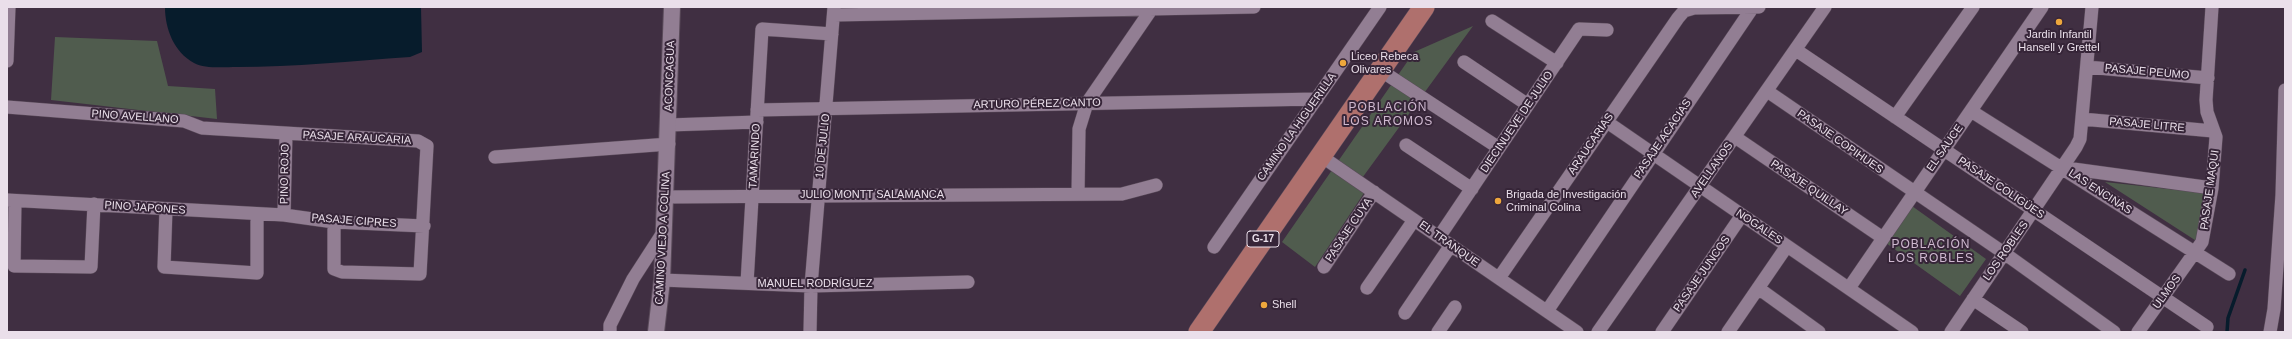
<!DOCTYPE html>
<html>
<head>
<meta charset="utf-8">
<style>
  body { margin:0 }
  #map { position:relative; width:2292px; height:339px; overflow:hidden; background:#402f42; font-family:Arial,sans-serif }
  canvas { display:block }
  .frame { position:absolute; inset:0; border:8px solid #eadfea; pointer-events:none }
</style>
</head>
<body>
<div id="map">
<canvas width="2292" height="339"></canvas>
<div class="frame"></div>
</div>
<script>
const context = document.querySelector('canvas').getContext('2d');
context.lineJoin = 'round';
function fill(path, color) { context.fillStyle = color; context.fill(path, 'evenodd'); }
function strokePath(path, color, width, dash) { context.strokeStyle = color; context.lineWidth = width; context.lineCap = dash ? 'butt' : 'round'; context.setLineDash(dash || []); context.stroke(path); }
function label(font, color, halo, rows, align = 'center') {
  context.font = font + ' Arial,sans-serif'; context.lineWidth = 4; context.setLineDash([]); context.textBaseline = 'middle'; context.strokeStyle = halo; context.fillStyle = color; for (const [text, x, y, turn = 0] of rows) {
    context.save(); context.translate(x, y); context.rotate((+turn || 0) * Math.PI / 180); context.textAlign = isNaN(turn) ? turn : align; if (halo) context.strokeText(text, 0, 0); context.fillText(text, 0, 0); context.restore();
  }
}
const green = new Path2D(`
  M1473,26L1357,185L1364,193L1315,267L1282,242L1414,52Z
  M55,37L157,41L168,86L215,89L217,119L51,100Z
  M2105,182L2205,193L2198,242Z
  M1912,206L1986,259L1960,296L1886,243Z`);
const water = new Path2D(`
  M165,7H421L422,52L410,57C352,61 294,67 237,67C224,67 205,69 194,63C174,52 165,29 165,7Z`);
const stream = new Path2D(`
  M2227,332L2228,318L2245,270`);
const minor = new Path2D(`
  M834,15L1254,7
  M1492,21L1557,63
  M1796,50L2207,327
  M7,61L9,7
  M1464,62L1528,105
  M2087,67L2208,78
  M1380,70L1499,148
  M1767,91L2004,253L2114,332
  M7,107L184,121L202,128L418,141L427,146L420,274L342,272L334,269V222
  M757,110L1317,99
  M1971,111L2229,274
  M1895,117L1973,7
  M2082,119L2213,131
  M1607,122L1912,332
  M669,125L757,122
  M1735,137L1883,238
  M1406,145L1472,189
  M1321,156L1577,332
  M495,157L669,144
  M2066,168L2212,188
  M1078,194L1079,129L1087,103L1153,7
  M666,197L1122,194L1156,185
  M7,200L284,215L334,222L424,226
  M15,201L14,266L91,267L94,204
  M166,209L164,267L257,273V214
  M284,215L286,134
  M1439,237L1579,29L1607,30
  M1214,247L1380,7
  M1324,267L1374,192
  M1499,278L1678,18L1684,11L1694,8L1759,7
  M662,280L811,286L968,282
  M747,283L762,29L832,34
  M1367,288L1414,220
  M1758,288L1819,332
  M1849,288L2042,7
  M1973,299L2022,332
  M1547,311L1753,7
  M1405,313L1451,245
  M610,332V325L633,279L664,231
  M810,332L811,286L834,7
  M1438,332L1455,307
  M1598,332L1825,7
  M1662,332L1742,215
  M1728,332L1787,246
  M1951,332L2076,147L2080,139L2092,7
  M2138,332L2202,242L2212,188L2216,137L2207,112L2206,100L2212,7
  M2270,332L2274,309L2282,195L2285,90`);
const tertiary = new Path2D(`
  M656,332L662,280L672,7`);
const primary = new Path2D(`
  M1199,332L1424,7`);
const markers = [
  [2059,22,4,"#eea73c"],
  [1343,63,4,"#eea73c"],
  [1498,201,4,"#eea73c"],
  [1264,305,4,"#eea73c"]
];
const shields = [
  [1263,239,32]
];
const shieldNames = [
  ["G-17",1263,239]
];
const poiNames = [
  ["Jardin Infantil",2059,35,"center"],
  ["Hansell y Grettel",2059,48,"center"],
  ["Liceo Rebeca",1351,57],
  ["Olivares",1351,70],
  ["Brigada de Investigación",1506,195],
  ["Criminal Colina",1506,208],
  ["Shell",1272,305]
];
const streetNames = [
  ["PASAJE PEUMO",2147,72,5],
  ["ACONCAGUA",670,76,-88],
  ["ARTURO PÉREZ CANTO",1037,104,-1],
  ["PINO AVELLANO",135,117,4],
  ["DIECINUEVE DE JULIO",1517,122,-56],
  ["PASAJE LITRE",2147,125,5],
  ["CAMINO LA HIGUERILLA",1297,127,-55],
  ["PASAJE ARAUCARIA",357,138,3],
  ["PASAJE ACACIAS",1663,139,-56],
  ["PASAJE COPIHUES",1840,142,35],
  ["ARAUCARIAS",1591,144,-56],
  ["10 DE JULIO",823,146,-84],
  ["EL SAUCE",1945,148,-55],
  ["TAMARINDO",755,156,-87],
  ["AVELLANOS",1712,170,-55],
  ["PINO ROJO",285,174,-89],
  ["PASAJE QUILLAY",1809,188,34],
  ["PASAJE COLIGÜES",2001,188,34],
  ["PASAJE MAQUI",2210,190,-82],
  ["LAS ENCINAS",2100,192,33],
  ["JULIO MONTT SALAMANCA",872,195],
  ["PINO JAPONES",145,208,4],
  ["PASAJE CIPRES",354,221,4],
  ["NOGALES",1759,227,34],
  ["PASAJE CUYA",1349,230,-56],
  ["CAMINO VIEJO A COLINA",663,238,-87],
  ["EL TRANQUE",1449,244,35],
  ["LOS ROBLES",2006,251,-55],
  ["PASAJE JUNCOS",1702,274,-55],
  ["MANUEL RODRÍGUEZ",815,284],
  ["ULMOS",2167,292,-54]
];
const neighbourhoodNames = [
  ["POBLACIÓN",1388,108],
  ["LOS AROMOS",1388,122],
  ["POBLACIÓN",1931,245],
  ["LOS ROBLES",1931,259]
];
fill(green, '#505c4e');
fill(water, '#071c2c');
strokePath(stream, '#071c2c', 3.5);
strokePath(minor, '#5a4b5a', 14);
strokePath(tertiary, '#5a4b5a', 18);
strokePath(primary, '#5a4b5a', 22);
strokePath(minor, '#927e93', 13);
strokePath(tertiary, '#927e93', 16);
strokePath(primary, '#af706d', 21);
for (const [x, y, r, color] of markers) { const dot = new Path2D(); dot.arc(x, y, r, 0, 2 * Math.PI); context.fillStyle = color; context.fill(dot); strokePath(dot, '#362538', 1.5); }
for (const [x, y, w] of shields) { const box = new Path2D(); box.roundRect(x - w / 2, y - 8, w, 16, 3); context.fillStyle = '#362538'; context.fill(box); strokePath(box, '#eadfea', 1); }
label('bold 10px', '#eadfea', null, shieldNames);
label('11px', '#eadfea', '#362538', poiNames, 'left');
label('11px', '#eadfea', '#362538', streetNames);
context.letterSpacing = '1px';
label('12px', '#ceb8cf', '#362538', neighbourhoodNames);
context.letterSpacing = '0px';
</script>
</body>
</html>
